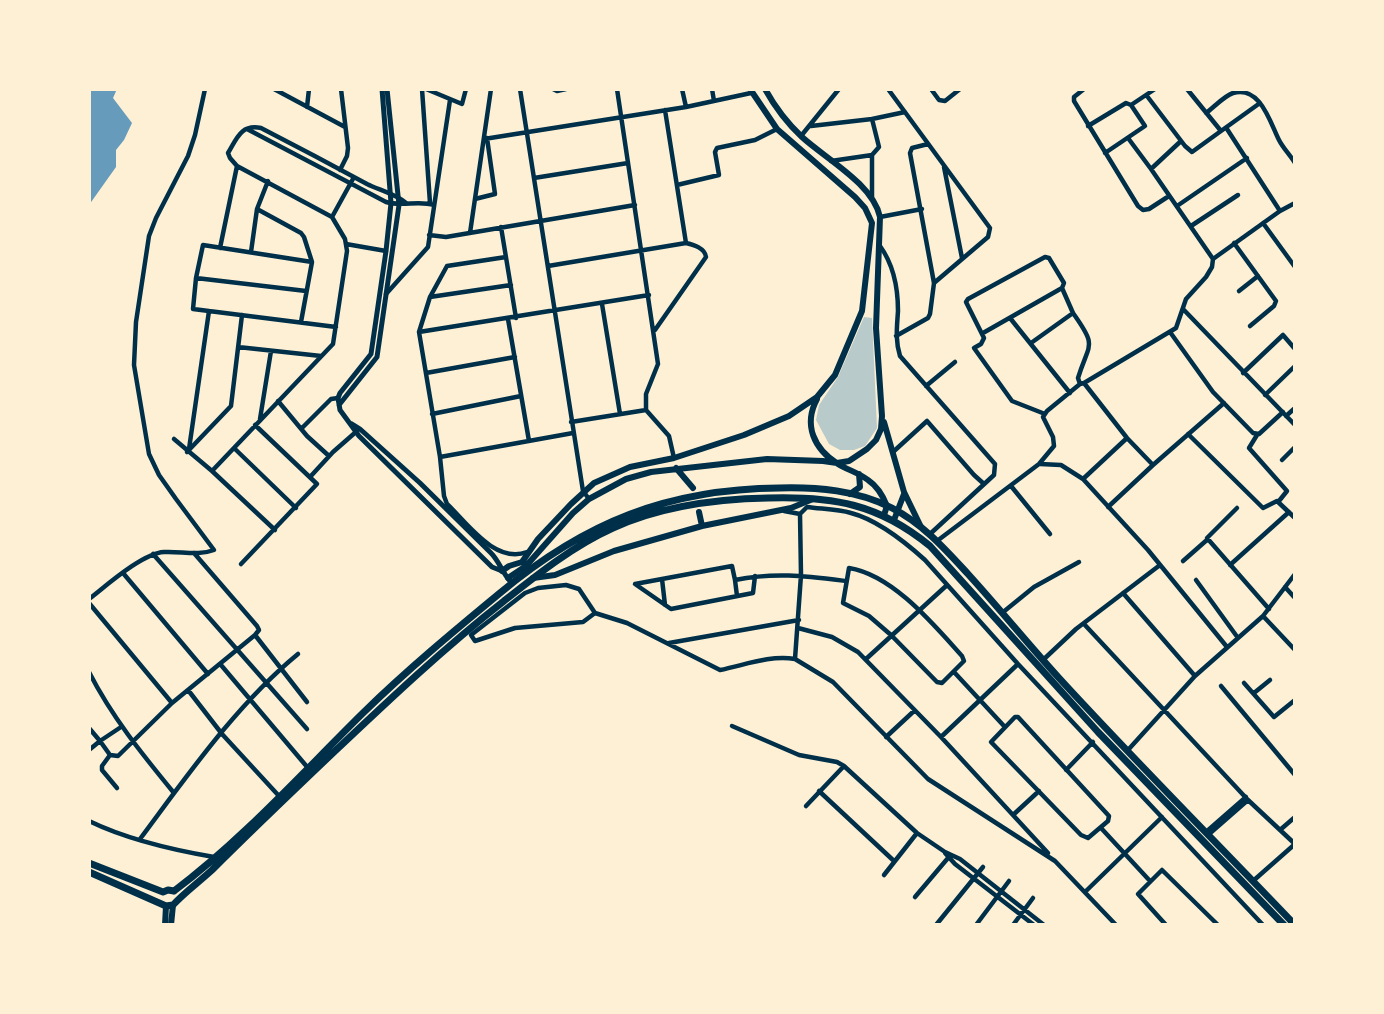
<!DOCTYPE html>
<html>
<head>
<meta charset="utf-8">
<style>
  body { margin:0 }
  #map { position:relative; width:1384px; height:1014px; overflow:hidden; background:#fdf0d5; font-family:Arial,sans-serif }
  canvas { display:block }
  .frame { position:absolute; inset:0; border:91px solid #fdf0d5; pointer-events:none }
</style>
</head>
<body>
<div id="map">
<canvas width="1384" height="1014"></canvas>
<div class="frame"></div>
</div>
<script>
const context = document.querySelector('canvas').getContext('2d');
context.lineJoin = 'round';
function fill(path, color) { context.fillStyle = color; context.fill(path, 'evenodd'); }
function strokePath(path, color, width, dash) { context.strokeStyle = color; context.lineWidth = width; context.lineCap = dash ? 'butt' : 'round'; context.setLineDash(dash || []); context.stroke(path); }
const green = new Path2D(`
  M864,317L872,318L877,428L865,446L854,450H840L829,444L816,420L819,405L838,377Z`);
const water = new Path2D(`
  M89,89H117L113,98L132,123L124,140L116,150V167L89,205Z`);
const minor = new Path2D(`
  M274,89L345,127
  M422,89L430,203
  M426,89L462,104L466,89
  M520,89L583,491L589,499
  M553,89L557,91L566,89
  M617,89L658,364L646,394V410L669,436L674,458
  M682,89L686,107
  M712,89L714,101
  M888,89L990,228L988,237L934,283
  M931,89L939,100L945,101L960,89
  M1084,89L1074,97V101L1138,206L1143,210L1149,209L1169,196
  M1187,89L1221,131L1260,103
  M1147,96L1185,146L1192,152L1221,131
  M307,107L309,89
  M665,110L686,243
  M1206,113C1213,108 1224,96 1233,93C1260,85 1270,122 1279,140C1283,148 1290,155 1295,163
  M811,126L872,119L905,112
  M1088,126L1126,103L1131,105L1155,89
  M247,129L386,202C402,207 418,200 434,205
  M1227,129L1280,211
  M801,136L839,89
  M1128,138L1151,169L1181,141
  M484,139L686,107L751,93
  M1105,153L1145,126L1131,105
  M872,155L879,147L872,119
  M831,161L872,155V197
  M944,167L962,258
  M1151,169L1213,259
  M340,170L347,156L348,148L341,89
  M534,178L628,163
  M677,185L719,175L715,152L717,148L755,140L777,129
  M475,199L495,194L487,138
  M1177,206L1247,158
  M257,209L301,233L304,237L312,262L203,245L196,278L193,309L336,327
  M332,217L354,177
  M880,217L922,209
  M1263,223L1295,267
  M1191,226L1238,195
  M501,227L516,318
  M470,233L491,89
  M429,235L446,237L635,205
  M1234,243L1276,301L1274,306L1250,326
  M346,244L386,251
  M880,246C893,264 898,289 898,311C897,327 895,340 900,356L995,464L994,475L930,534
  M220,248L237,166
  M251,252L257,209L268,181
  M506,257L447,266L430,297L419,332L440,457L573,433
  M548,266L686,243C694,245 705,248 706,257L655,330
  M196,278L306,291
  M1239,291L1258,276
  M386,294L428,247L450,100
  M430,297L511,285
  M602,304L620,414
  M1183,309L1295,425
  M1073,313C1098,348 1089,342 1078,378L1080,384
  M1010,318L1070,393
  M508,319L529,441
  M301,322L312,262
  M419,332L649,295
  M1170,332L1213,392L1253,433L1259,434L1283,412
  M983,333L1062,288
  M896,336L928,318L930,314L934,283L910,153L912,148L928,144
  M1031,343L1073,313L1062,288L1064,283L1049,258L1045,257L968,299L966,302L984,338L981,344L974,348L1012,401L1045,414
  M238,347L321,356
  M426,373L515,357
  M1243,373L1283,335L1295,349
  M1084,383L1176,328L1186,299L1206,277L1212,267L1213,259L1280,211L1295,203
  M926,386L955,362
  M1265,395L1295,366
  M278,401L307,436L329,456
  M432,414L521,396
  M1286,416L1295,408
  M260,419L271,351
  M571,422L646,410
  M302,428L331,399L338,398
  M1188,434L1263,508L1277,501L1295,518
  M1257,435L1249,448L1287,491L1279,501
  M174,439L212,471L275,530
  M234,448L296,508
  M189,449L209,311
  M187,452L231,406L242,315
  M893,452L927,421L974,475L984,484
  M440,457L444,496L447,504C468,524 495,564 527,552
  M1282,460L1295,447
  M1040,464L1061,465L1083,479L1148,550L1227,647
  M212,471L333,344L347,251L345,239L332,217L237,166L230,158L228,153C237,138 241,124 261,128C296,146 332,165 367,184C379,190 396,194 406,203
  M310,477L333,452L357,431
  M1083,479L1127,438
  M1011,486L1050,534
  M1108,507L1153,465
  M1237,508L1207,538L1269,609
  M784,511L800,514
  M937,541L1039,464L1054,446L1053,437L1043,417L1047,411L1080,384L1084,383L1127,438L1153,465L1224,403
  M194,553L257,626L259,630L255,635
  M153,554L307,729
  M1183,561L1208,539
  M241,564L317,484L255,425
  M1230,565L1289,512
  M849,568C893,575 934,625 962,656L964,661L942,683L937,682L891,635L869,616L843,603Z
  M123,573L208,674
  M755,576L753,593L671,609L635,584L732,566L735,580C775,572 805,576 846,581
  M662,579L665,605
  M735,580L737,596
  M1196,580L1238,638
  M1285,587L1295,598
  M1123,593L1195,676
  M89,599C107,585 143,553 164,552C181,551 198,556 214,550L176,499L159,475L149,454L134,365L136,322L149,236L156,218L188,156L195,135L205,89
  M89,603L172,703
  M595,613L583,622L515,628L475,641L471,635L525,593L538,588L566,585L579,589L595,613L627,623L720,670C745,665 769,655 795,659L801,575L800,514L807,507C821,509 837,509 851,513C878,520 904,541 925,560L1018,664L1263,925
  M1002,613L1034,587L1079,562
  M1263,616L1295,650
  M1084,624L1248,800L1295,844L1253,881
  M798,628L832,637L858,652L941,737L1048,853
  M669,643L799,620
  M795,659L833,682L928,779L1055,861L1116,925
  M866,659L946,586
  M1043,660L1076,629L1160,565
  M221,665L308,768
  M89,672C112,717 142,754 174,793
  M954,672L1004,726
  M1244,683L1274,717L1295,700
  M1221,686L1295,775
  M188,690L222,734L279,796
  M1254,693L1270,680
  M1015,717H1018L1109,816L1108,821L1088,838L1081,835L991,742Z
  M732,726L799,755L837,762L844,766L917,833L945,852L960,859L1044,925
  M89,728L100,741L121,727
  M886,737L914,711
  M941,737L1018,664
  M89,750L100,741L110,755L118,756L172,703L255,635L307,702
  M1128,750L1195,676L1263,616L1295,574
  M110,755L102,766V770L117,788
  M1066,770L1093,742
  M819,791L894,861
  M806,806L844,766
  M1013,815L1039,791
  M89,821C126,839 173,850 214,857
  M1101,828L1150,881
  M1280,830L1295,817
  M1206,832L1246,797
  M1208,835L1248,800
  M140,839C187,776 237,704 298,654
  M945,853L955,864L1034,925
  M884,875L917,833
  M1085,892L1162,817
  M915,897L948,858
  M936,925L983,867
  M976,925L1009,881
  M1013,925L1033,898
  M1166,925L1138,894L1162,870L1218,925`);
const tertiary = new Path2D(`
  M382,89L391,203L386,251L371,354L340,393L338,398L340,410L359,436L492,567L502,571
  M339,405L377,357L399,205L387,89
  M352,424L360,429L420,483L491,553C499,561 502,572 510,581`);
const secondary = new Path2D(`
  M817,399C803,425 814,449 838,464C848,470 859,473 868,480C877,486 883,496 887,506L884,515
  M884,422L904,492L921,527
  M676,468L693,488
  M850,494L860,487L859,474
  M699,512L702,526
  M894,520L904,494
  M502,571L509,566L522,562L538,539L571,504L594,483L630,467L674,458L744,435L789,416L817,397L835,375L862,311L872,223L865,208L855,197L777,129L750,89
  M508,578L526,566L573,513L589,499L626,479L651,472L767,459L823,461L837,463L849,461L867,449L876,440L881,429L882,416L876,328L880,217C873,184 826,159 802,137C787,123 775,107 765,89
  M533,578L555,575L614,551L702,526L791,508L813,499
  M165,925L166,906
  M171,925L173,905`);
const trunk = new Path2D(`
  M89,863L163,892L168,890L174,891
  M89,872L166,906L173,905C184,893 199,882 212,870C252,830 293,791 334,752C389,700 444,648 504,601C538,574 573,546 613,528C661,506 716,499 768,498C833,496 879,504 930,546L1098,732L1284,925
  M174,891C243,839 302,773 364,712C407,670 454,631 500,593C585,522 668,489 779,488C817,487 857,490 892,508C923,524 945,549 968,574C999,608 1028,644 1059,678C1136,762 1216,842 1295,925`);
fill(green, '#b9caca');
fill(water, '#669bbc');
strokePath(minor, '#003049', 4.5);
strokePath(tertiary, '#003049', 5);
strokePath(secondary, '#003049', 6);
strokePath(trunk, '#003049', 7);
</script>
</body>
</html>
